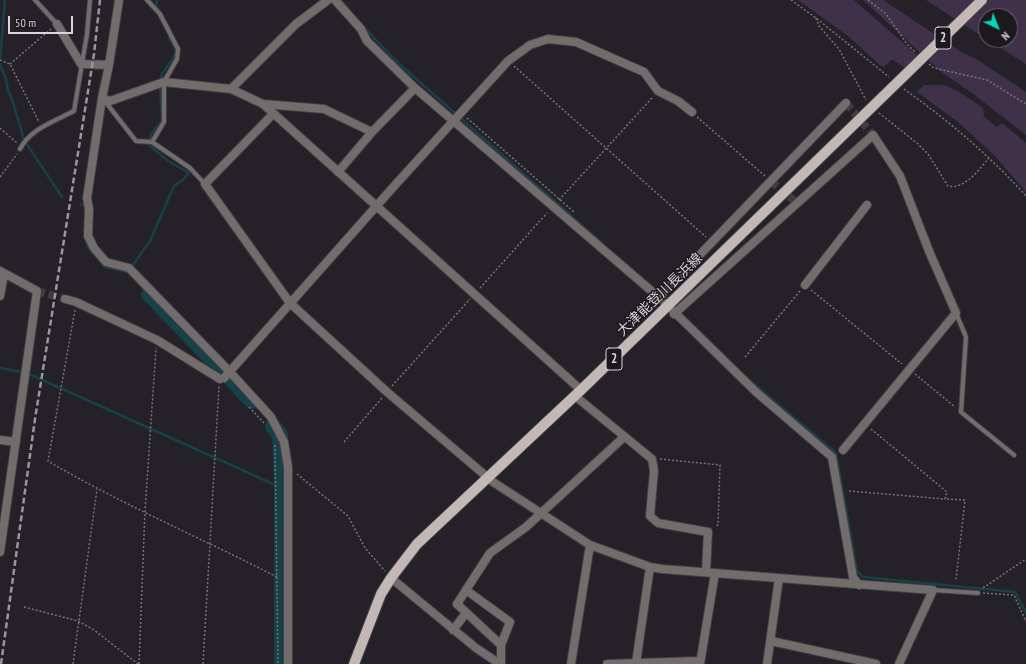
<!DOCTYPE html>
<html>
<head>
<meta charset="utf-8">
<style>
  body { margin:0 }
  #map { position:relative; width:1026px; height:664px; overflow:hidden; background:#252128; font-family:"PT Sans Narrow",sans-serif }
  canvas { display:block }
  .north { position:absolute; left:978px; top:8px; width:40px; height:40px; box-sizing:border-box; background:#1b181e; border:1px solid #676469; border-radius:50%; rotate:137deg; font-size:11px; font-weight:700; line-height:16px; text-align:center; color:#d8d6da }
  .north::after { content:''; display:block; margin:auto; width:14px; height:18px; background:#03d5b6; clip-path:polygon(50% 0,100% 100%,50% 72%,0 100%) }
  .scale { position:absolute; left:8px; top:16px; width:65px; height:18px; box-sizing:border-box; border:2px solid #d8d6da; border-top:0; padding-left:5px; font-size:12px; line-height:14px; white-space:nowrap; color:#d8d6da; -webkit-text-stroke:3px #1b181e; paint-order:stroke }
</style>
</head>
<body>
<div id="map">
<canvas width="1026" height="664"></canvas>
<div class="north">N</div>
<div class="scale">50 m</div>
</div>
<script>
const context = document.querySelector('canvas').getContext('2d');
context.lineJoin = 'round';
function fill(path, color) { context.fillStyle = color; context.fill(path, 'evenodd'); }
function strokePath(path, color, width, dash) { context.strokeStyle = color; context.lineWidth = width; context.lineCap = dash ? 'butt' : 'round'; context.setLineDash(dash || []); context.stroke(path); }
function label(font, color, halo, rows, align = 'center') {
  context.font = font + ' "PT Sans Narrow","Noto Sans JP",sans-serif'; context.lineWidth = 3; context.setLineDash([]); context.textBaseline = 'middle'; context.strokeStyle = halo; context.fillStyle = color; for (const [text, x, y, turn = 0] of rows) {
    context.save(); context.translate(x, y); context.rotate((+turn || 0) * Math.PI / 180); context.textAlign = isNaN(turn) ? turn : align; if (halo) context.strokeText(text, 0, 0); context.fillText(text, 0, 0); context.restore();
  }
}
const green = new Path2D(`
  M798,0H854L918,56L905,68L892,59L884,67L881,66L848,36Z
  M863,0H883L961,52L976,59L1026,92V135L972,93L940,71Z
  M926,0H1026V64L988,40H1010V16H986V39Z
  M924,85H944L961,93L983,108L984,117L997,127L1002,123L1026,143V192L994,155L958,122L917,92Z`);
const stream = new Path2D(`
  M341,0L352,13
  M156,11L157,0
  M363,26L395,60L604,245
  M0,60L5,0
  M0,64L6,79L8,91L12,99L24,140L62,197
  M81,204L87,207
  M86,241L88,247L105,267L128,272L150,241L174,186L183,180L189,173L168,161L149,145L151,134L162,121L160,85L162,74L175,55L176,50L169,37
  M0,368L27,373L282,488
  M748,379L836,453L857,571L863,577L1015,592L1026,613`);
const river = new Path2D(`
  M149,294L252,401
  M273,426L280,435L282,488V664`);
const streetTunnel = new Path2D(`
  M846,103L873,135
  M771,181L798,204
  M37,291L65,299`);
const path = new Path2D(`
  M791,0L816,18L889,77
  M868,0L886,14L907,44L916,53
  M816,18L819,26L839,49L866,100
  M0,60L10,64L39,122
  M10,64L51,29
  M929,64L934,68L987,80L1026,104
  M514,66L706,237
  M904,89C949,121 989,155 1026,196
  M879,113L918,144L928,154L948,186C965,190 979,169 989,158
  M697,117L765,176
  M467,118L574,212
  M0,128L17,143
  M0,177L17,154
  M559,200L652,98
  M480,288L547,213
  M811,290L902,364
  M75,310L48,461C121,504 201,538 277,577
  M745,357L800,291
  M915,374L955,407
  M392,386L470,299
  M249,407L264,423
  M871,429L947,492L945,499L965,500L956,580
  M344,442L382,398
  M275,445L278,664
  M660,459L720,465L718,525L715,527
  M297,474L348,516L365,548L385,571
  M849,491L945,499
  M983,588L1026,559
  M983,593L1014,595L1026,622
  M24,607L78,621L94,630L138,664
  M73,664L97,489
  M139,664L145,511L156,348
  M203,664L219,386`);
const lane = new Path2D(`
  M35,0L57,24
  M147,0L160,14L178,49L177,59L164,82V122L152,142L190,168L205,184
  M104,100L136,141L152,142
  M20,149C30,129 55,121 74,111L87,34L90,0
  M956,313L966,337L961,412L1014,455
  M933,590L978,593`);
const street = new Path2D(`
  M119,0L109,65L102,98L110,101L164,82L231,89L263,104L581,390
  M335,0L361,29L367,41L415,88L662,300L756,392L832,457L853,577L859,585
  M57,24L81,64L109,65
  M231,89L296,24L328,0
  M102,98L87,198L89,209L88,236L94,248L106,262L129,268L230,372L271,417L284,442L288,467V664
  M263,104L324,109L372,132
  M273,114L205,184L290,303L387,392L493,482L590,545L650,567L662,569L933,590L899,664
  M338,172L372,132L415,88
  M0,271L37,291L0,552
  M805,285L867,205
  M0,296L4,274
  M65,299L76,302L157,340L220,379
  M662,300V294L846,103
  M674,314L873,135L900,176L929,251L956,313L843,450
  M224,378L396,184L498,72L508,61L530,45L548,39L576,42L644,72L658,91L678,101L692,112
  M575,396L652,459L654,471L650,516L658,523L708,532L706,572
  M0,440L16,442
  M391,578L476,648L500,664
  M466,590L490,553L526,527L624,437
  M453,630L466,613
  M771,641L876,664
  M501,645L510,622L466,590L457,604L501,645V664
  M636,663L650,567
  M571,664L590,545
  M607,664L700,661
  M700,664L715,573
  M767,664L779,578`);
const primary = new Path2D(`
  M354,664L381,594L391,578L417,544L581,390L905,75`);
const rail = new Path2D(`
  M1,664L35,419L94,54L100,0`);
const primaryBridge = new Path2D(`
  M905,75L982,0`);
const shields = [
  [943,38,16],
  [614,359,16]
];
const shieldNames = [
  ["2",943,38],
  ["2",614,359]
];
const streetNames = [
  ["大津能登川長浜線",660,295,-44]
];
fill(green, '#40314b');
strokePath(stream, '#174148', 2.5);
strokePath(river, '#174148', 16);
strokePath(streetTunnel, '#403c43', 8, [8, 4]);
strokePath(lane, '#423e44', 6);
strokePath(street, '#423e44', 10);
strokePath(primary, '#423e44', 12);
strokePath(path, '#767379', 1.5, [2, 2]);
strokePath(lane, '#726d6c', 4);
strokePath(street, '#726d6c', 8);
strokePath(primary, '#c2b8b6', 10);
strokePath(rail, '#99979c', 2.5, [6, 3]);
strokePath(primaryBridge, '#423e44', 12, []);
strokePath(primaryBridge, '#c2b8b6', 10);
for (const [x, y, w] of shields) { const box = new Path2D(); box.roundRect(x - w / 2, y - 11, w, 22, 3); context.fillStyle = '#1b181e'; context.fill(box); strokePath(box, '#d8d6da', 1); }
label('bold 13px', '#d8d6da', null, shieldNames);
label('14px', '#d8d6da', '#1b181e', streetNames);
</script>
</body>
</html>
